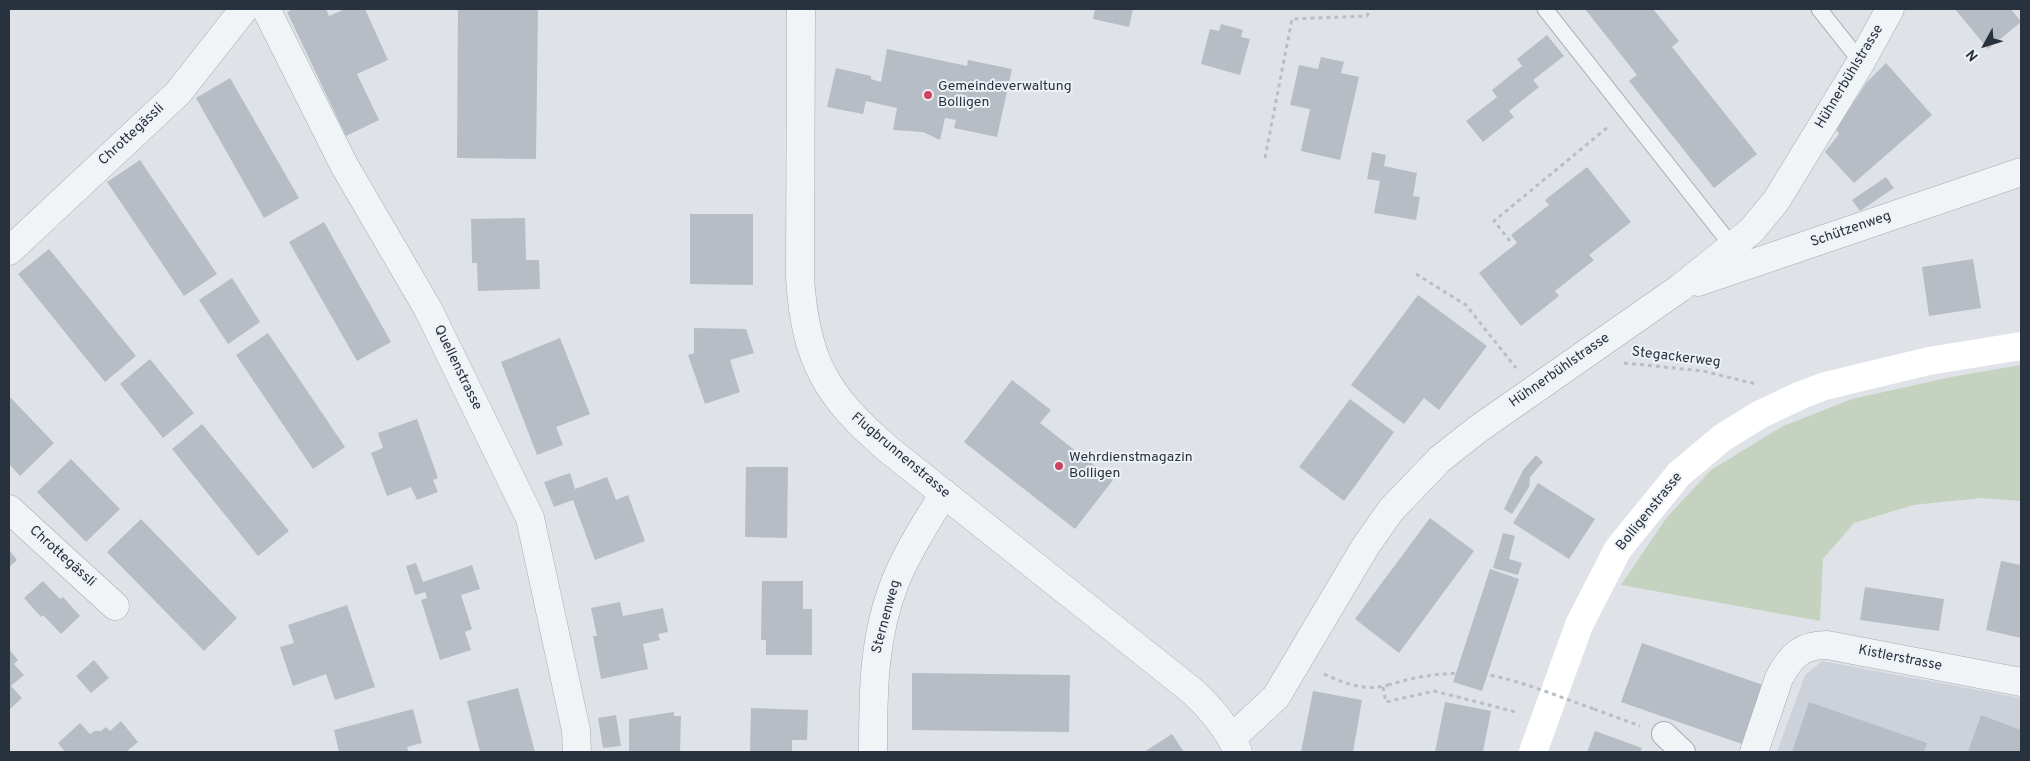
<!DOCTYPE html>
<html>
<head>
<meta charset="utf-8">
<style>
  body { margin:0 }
  #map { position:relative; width:2030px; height:761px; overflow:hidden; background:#dfe3e8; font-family:Overpass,sans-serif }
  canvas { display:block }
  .frame { position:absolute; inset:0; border:10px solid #28323f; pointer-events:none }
  .north { position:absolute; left:1960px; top:20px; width:50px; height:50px; -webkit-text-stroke:4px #eef2f6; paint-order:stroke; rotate:231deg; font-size:14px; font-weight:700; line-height:20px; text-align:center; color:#28323f }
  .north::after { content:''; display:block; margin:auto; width:18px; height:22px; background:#28323f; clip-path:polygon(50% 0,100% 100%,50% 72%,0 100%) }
</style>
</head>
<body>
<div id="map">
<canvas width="2030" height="761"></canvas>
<div class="frame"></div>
<div class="north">N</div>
</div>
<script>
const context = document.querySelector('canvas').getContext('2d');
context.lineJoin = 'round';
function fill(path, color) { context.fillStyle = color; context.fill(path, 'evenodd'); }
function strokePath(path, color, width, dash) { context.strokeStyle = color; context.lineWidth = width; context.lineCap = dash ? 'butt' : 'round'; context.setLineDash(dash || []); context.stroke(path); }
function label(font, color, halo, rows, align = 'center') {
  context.font = font + ' Overpass,sans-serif'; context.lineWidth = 4; context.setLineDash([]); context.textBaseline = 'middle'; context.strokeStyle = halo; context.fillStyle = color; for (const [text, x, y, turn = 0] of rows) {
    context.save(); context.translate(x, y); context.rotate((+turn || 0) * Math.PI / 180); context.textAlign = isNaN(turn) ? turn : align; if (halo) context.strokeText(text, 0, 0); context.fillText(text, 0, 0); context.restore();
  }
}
const built = new Path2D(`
  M1822,661L2021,698V752H1777L1805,675Z`);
const green = new Path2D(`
  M2021,365V501L1982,498L1913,505L1854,523L1823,559L1820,621L1621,585L1667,517L1711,470L1783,426L1852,399L1951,377Z`);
const building = new Path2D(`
  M294,9H326L329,16L345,9H365L388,60L357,74L379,120L346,136L287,12Z
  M458,9H538L536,159L457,158Z
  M1095,9H1133L1129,27L1093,19Z
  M1585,9H1653L1679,41L1672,47L1757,154L1714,188L1629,81L1637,75Z
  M1955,9H2011L2021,22L1988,49Z
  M1221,24L1243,30L1241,37L1250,39L1240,75L1201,64L1210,29L1219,31Z
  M1547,35L1564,56L1533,80L1539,87L1509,111L1514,117L1483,142L1466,121L1497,97L1492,90L1522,66L1517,59Z
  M887,49L967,66L968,60L1012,69L997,137L954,128L956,120L945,118L940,140L923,132L893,130L897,108L866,101L863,114L827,107L836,68L871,76V79L881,82Z
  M1321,57L1344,62L1341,73L1359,77L1340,160L1301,151L1310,109L1290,105L1299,65L1318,69Z
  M1886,63L1932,115L1854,183L1825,152L1839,134L1836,129L1867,82Z
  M230,78L299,198L264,218L196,98Z
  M1372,152L1386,155L1384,166L1417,173L1413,196L1420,197L1416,220L1374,213L1380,181L1367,179Z
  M140,160L217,274L184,296L107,182Z
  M1587,167L1631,222L1589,255L1594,260L1555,291L1559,296L1521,326L1479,273L1517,243L1511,235L1549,205L1545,200Z
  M1886,177L1894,188L1860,211L1852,200Z
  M690,214H753V285L690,284Z
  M525,218L526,260H539L540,289L478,291L477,263H472L471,219Z
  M324,222L391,342L357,361L289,242Z
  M49,249L136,356L105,382L18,274Z
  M1973,259L1981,308L1929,316L1922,267Z
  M232,278L260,322L228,344L199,300Z
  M1418,295L1487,346L1439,410L1424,398L1404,424L1351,385Z
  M694,328L746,329L754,353L730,360L740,392L705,404L688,355L694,353Z
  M268,333L345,447L313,469L236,355Z
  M560,338L590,414L556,427L563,445L537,455L501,362Z
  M150,359L194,413L163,438L120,384Z
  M1012,380L1051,410L1040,423L1113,480L1075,529L964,442Z
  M9,396L54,443L20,476L9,464Z
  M1350,399L1394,432L1344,501L1299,467Z
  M417,419L438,478L433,480L438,492L417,500L411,487L387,496L371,453L383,448L378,433Z
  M202,424L289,531L258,556L172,449Z
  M1536,455L1543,462L1530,477L1529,487L1512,514L1504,509L1523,470Z
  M71,459L120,509L86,542L37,492Z
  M746,467H788L787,538L745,537Z
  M570,473L575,489L607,477L616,500L628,495L645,541L595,560L573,500L554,507L544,482Z
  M1538,483L1595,519L1569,559L1513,523Z
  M1430,518L1474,551L1399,653L1355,619Z
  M141,519L237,618L204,651L107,552Z
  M1503,533L1515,536L1509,559L1522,563L1518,575L1493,568Z
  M9,550L17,560L9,567Z
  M2001,561L2021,565V638L1986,630Z
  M416,563L423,582L472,565L480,589L461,595L472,629L465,632L471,650L440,660L421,600L427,598L425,592L415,595L406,566Z
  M1490,569L1519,579L1482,691L1453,682Z
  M43,581L60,599L63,597L80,616L61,634L43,615L41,617L24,598Z
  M762,581H803V609H812V655H766V640H761Z
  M1865,587L1944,599L1939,631L1860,620Z
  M620,602L623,616L663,608L668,632L658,634L660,640L643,644L648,669L601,679L593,636H597L591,608Z
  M347,605L375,687L335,700L326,674L293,686L280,647L294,643L288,625Z
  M1642,643L1763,685L1742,744L1621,702Z
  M9,649L18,660L14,664L24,675L11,686L22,698L9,710Z
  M94,660L109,678L91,693L76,676Z
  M912,673L1070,675L1069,732L912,730Z
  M518,688L535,752H480L467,701Z
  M1313,691L1362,700L1353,752H1301Z
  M1445,702L1491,711L1483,752H1435Z
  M1809,702L1927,743L1924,752H1792Z
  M751,708L808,710L807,740H792V752H750Z
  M413,709L422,743L407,747L409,752H339L334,730Z
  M674,712V716H681L680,752H629V719Z
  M616,715L621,746L603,748L598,718Z
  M1981,715L2021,730V752H1968Z
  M121,721L138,742L126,752H65L58,743L80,723L90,734L95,731H101L106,727L110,731Z
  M1595,731L1642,748L1640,752H1587Z
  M1172,734L1184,752H1144Z`);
const path = new Path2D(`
  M1265,158L1292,19L1367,16L1370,9
  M1510,241L1494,221L1608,127
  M1416,274L1466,305L1516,368
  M1624,363L1703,371L1756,384
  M1324,674C1343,683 1366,692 1388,685
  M1383,687L1386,702L1434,691L1516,712
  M1594,709L1640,726`);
const service = new Path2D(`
  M1545,9L1732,246
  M1819,9L1861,62`);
const pedestrian = new Path2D(`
  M1664,734L1683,752`);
const minor = new Path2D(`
  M266,9L344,165L428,309L530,518L576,730L577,752
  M9,251L178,93L244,9
  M1698,282L2021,172
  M9,509L115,606
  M1232,738L1276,697L1365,547L1391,510L1440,459L1478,429L1680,288L1751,231L1776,201L1861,62L1890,9
  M873,752C873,693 873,636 896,580C908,550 927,522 944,493
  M1754,752L1779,678C1791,656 1801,645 1827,645L2021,682`);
const tertiary = new Path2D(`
  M801,9L800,277C805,361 827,397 889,450L1191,690C1211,708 1227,727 1238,752`);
const secondary = new Path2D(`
  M1533,752L1579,625L1618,549L1679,474L1722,438L1759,415L1801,395L1825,386L1929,361L2021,346`);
const pathBridge = new Path2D(`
  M1388,685C1417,676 1449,671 1480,674C1514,677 1561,698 1594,709`);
const markers = [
  [928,95,5,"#ce4362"],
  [1059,466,5,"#ce4362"]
];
const streetNames = [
  ["Hühnerbühlstrasse",1850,77,-59],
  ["Chrottegässli",132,135,-43],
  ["Schützenweg",1851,230,-19],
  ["Stegackerweg",1676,358,7],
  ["Quellenstrasse",457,368,64],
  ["Hühnerbühlstrasse",1560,371,-35],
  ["Flugbrunnenstrasse",900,456,40],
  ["Bolligenstrasse",1650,512,-51],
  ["Chrottegässli",62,557,42],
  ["Sternenweg",887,617,-75],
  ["Kistlerstrasse",1900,659,11]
];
const poiNames = [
  ["Gemeindeverwaltung",938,87],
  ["Bolligen",938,103],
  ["Wehrdienstmagazin",1069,458],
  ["Bolligen",1069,474]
];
fill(built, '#cdd2da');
fill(green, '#c6d2c0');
fill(building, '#b6bdc5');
strokePath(service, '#a4aab2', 17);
strokePath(pedestrian, '#a4aab2', 26);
strokePath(minor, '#a4aab2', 29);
strokePath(tertiary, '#a4aab2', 29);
strokePath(path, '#b9bec3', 3, [4, 4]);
strokePath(service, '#f1f4f6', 15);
strokePath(pedestrian, '#f1f4f6', 24);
strokePath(minor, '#f1f4f6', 28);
strokePath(tertiary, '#f1f4f6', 28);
strokePath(secondary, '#fff', 28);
strokePath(pathBridge, '#b9bec3', 3, [4, 4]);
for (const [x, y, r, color] of markers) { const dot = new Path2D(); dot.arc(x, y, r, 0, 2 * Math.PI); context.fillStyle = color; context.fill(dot); strokePath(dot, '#eef2f6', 2); }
label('14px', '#28323f', '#eef2f6', streetNames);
label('14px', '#28323f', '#eef2f6', poiNames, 'left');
</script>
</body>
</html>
